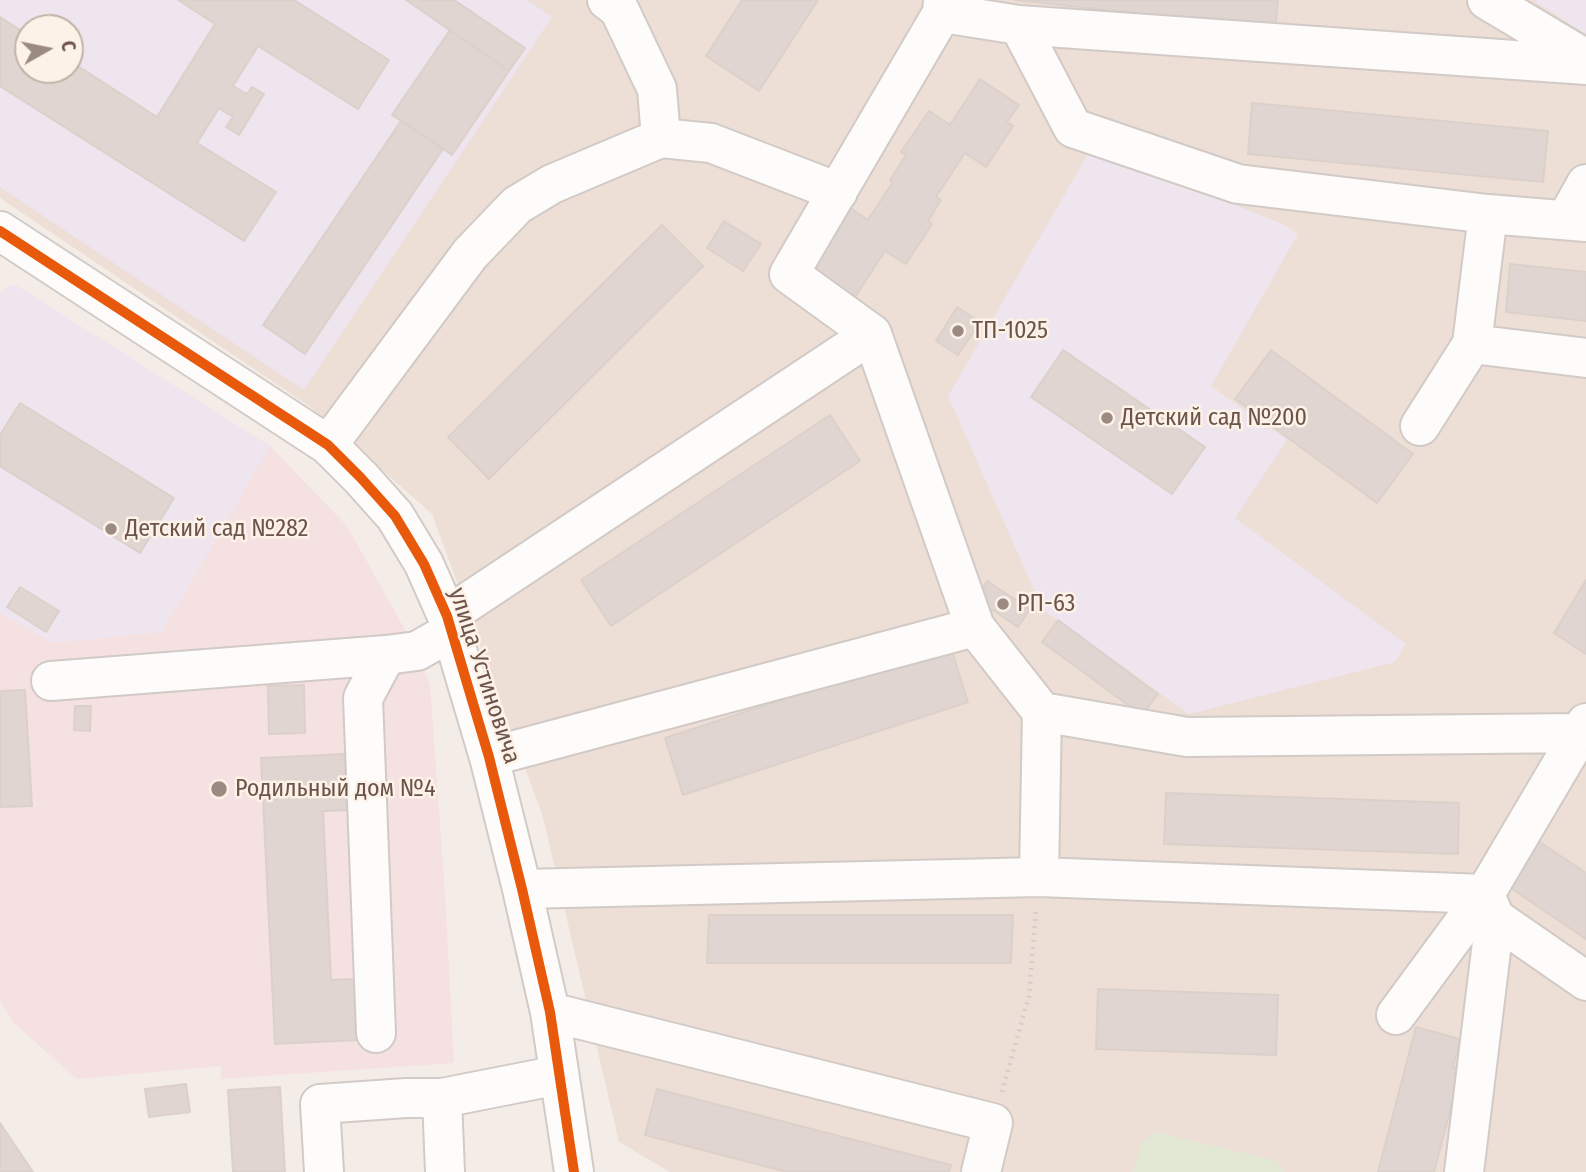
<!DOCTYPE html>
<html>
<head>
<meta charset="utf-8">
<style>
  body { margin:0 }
  #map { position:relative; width:1586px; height:1172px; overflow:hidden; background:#f4ede7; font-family:"Fira Sans Condensed",sans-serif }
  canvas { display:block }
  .north { position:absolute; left:14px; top:14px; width:70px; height:70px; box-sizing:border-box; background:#fdf2e7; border:2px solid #c3b3a9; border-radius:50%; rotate:81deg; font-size:19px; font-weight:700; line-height:28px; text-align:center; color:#6d544b }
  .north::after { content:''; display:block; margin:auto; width:24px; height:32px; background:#9c8a82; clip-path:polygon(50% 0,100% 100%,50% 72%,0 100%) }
</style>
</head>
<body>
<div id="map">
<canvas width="1586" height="1172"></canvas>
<div class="north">С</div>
</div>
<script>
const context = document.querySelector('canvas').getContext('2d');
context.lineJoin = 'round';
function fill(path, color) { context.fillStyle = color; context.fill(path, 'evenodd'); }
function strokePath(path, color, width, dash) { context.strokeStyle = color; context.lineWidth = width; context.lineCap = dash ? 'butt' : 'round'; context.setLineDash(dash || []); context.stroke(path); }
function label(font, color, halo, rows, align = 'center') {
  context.font = font + ' "Fira Sans Condensed",sans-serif'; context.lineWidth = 5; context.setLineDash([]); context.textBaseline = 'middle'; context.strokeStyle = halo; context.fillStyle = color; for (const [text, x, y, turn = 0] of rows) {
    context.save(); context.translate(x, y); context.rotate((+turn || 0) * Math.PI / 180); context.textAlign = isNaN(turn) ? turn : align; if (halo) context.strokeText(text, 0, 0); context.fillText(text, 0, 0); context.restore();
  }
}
const residential = new Path2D(`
  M0,0H1586V1172H670L619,1142L543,817L432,514L309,406L0,198ZM28,28H70V70H28Z`);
const education = new Path2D(`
  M0,0H527L552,17L304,390L0,187ZM28,28H70V70H28Z
  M1533,0H1586V34Z
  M1088,154L1212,196L1285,225L1298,234L1211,386L1287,440L1235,518L1406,644L1395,662L1189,714L1043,610L948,396Z
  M16,285L270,446L162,632L52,643L0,613V293L6,287Z`);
const medical = new Path2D(`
  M270,446L347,526L417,651L430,685L445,893L454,1063L221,1079V1066L77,1079L14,1023L0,1001V613L52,643L162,632Z`);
const green = new Path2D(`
  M1156,1132L1277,1161L1284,1172H1134L1140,1144Z`);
const building = new Path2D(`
  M178,0H294L389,60L358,109L258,46L233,86L247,94L252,87L264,94L239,135L226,127L233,117L219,108L197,143L276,192L244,241L0,86V17L28,35V70H70V61L157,117L215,24Z
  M406,0H454L525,48L509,71Z
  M742,0H818L759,91L706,56Z
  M1015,0H1278L1275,28Z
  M450,30L509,71L452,155L392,115Z
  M980,79L1019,105L1007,122L1013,126L986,167L965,153L936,197L941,200L928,221L932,224L906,264L885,251L855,297L809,268L849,207L868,220L893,182L890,180L906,155L901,152L929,111L950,125Z
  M1252,103L1548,131L1543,182L1248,154Z
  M401,121L443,149L305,354L263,325Z
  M724,221L761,244L743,271L707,248Z
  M662,225L703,266L489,479L448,437Z
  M1510,264L1586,272V321L1506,312Z
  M957,307L980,322L958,355L936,341Z
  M1063,350L1205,447L1172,494L1031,397Z
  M1271,350L1413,454L1377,503L1235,399Z
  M20,403L174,498L140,553L0,466V435Z
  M830,415L860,461L611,626L581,580Z
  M1586,580V654L1554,633Z
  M987,581L1030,609L1018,627L976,599Z
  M20,587L59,611L46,632L7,607Z
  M1058,620L1158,694L1142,715L1042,642Z
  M950,645L968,702L683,795L665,738Z
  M304,685L305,733L269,734L268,686Z
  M25,690L32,806L0,807V691Z
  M75,706H91L90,731L74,730Z
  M344,754L347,810L323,811L331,980L355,979L358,1040L275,1044L261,758Z
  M1166,793L1459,803L1458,854L1164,844Z
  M1538,841L1586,873V939L1509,887Z
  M709,915H1013L1011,963H707Z
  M1098,989L1278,995L1276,1055L1096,1049Z
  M1416,1027L1460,1039L1453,1067L1461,1069L1434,1172H1378Z
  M186,1084L190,1112L149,1117L145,1089Z
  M280,1087L285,1172H233L228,1090Z
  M657,1089L951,1165L949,1172H787L645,1135Z
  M0,1123L33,1172H0Z`);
const path = new Path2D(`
  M1002,1092L1029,996L1036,909`);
const minor = new Path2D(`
  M607,0L619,9L657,89L661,138
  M943,0L942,13L789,274L872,334L975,627L1042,712L1039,877
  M1487,0L1586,59
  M942,13L1019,25L1586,65
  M1019,25L1073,128L1238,184L1488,214L1586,222
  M1488,214L1472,344L1586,358
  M1566,220L1586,184
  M0,231L328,445L361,478L395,516L424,564L447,616L489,757L522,889L550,1012L574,1172
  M1420,426L1472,344
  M328,445L470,254L517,205L552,184L661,138L711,143L838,192
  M447,616L872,334
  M51,681L386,655
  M1042,712L1187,737L1579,733
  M489,757L975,627
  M522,889L1039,877L1485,894L1495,918L1586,981
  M550,1012L993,1123L981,1172
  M1396,1015L1485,894L1586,723
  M376,1033L363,698L386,655L417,651L452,631
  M324,1172L320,1104L406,1098H442
  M445,1172L442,1098L559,1075
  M1464,1172L1495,918`);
const cycleway = new Path2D(`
  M0,231L328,445L361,478L395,516L424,564L447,616L489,757L522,889L550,1012L574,1172`);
const markers = [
  [958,331,7,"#9c8a82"],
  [1107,418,7,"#9c8a82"],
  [111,529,7,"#9c8a82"],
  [1003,604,7,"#9c8a82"],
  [219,789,9,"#9c8a82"]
];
const poiNames = [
  ["ТП-1025",972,331],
  ["Детский сад №200",1121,418],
  ["Детский сад №282",125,529],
  ["РП-63",1017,604],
  ["Родильный дом №4",235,789]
];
const streetNames = [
  ["улица Устиновича",484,676,72]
];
fill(residential, '#eddfd5');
fill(education, '#eee5ef');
fill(medical, '#f5e0e2');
fill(green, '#e2e8d3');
fill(building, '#e0d5d0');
strokePath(building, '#dcd0ca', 2);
strokePath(minor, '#d2cac6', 42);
strokePath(path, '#d5cdc9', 4.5, [2, 5]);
strokePath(minor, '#fdfcfb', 38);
strokePath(cycleway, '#e8590c', 10);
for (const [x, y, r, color] of markers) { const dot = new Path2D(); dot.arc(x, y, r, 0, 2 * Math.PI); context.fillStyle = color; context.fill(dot); strokePath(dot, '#fdf2e7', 2.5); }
label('24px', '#6d544b', '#fdf2e7', poiNames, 'left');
label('24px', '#6d544b', '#fdf2e7', streetNames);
</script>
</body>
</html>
